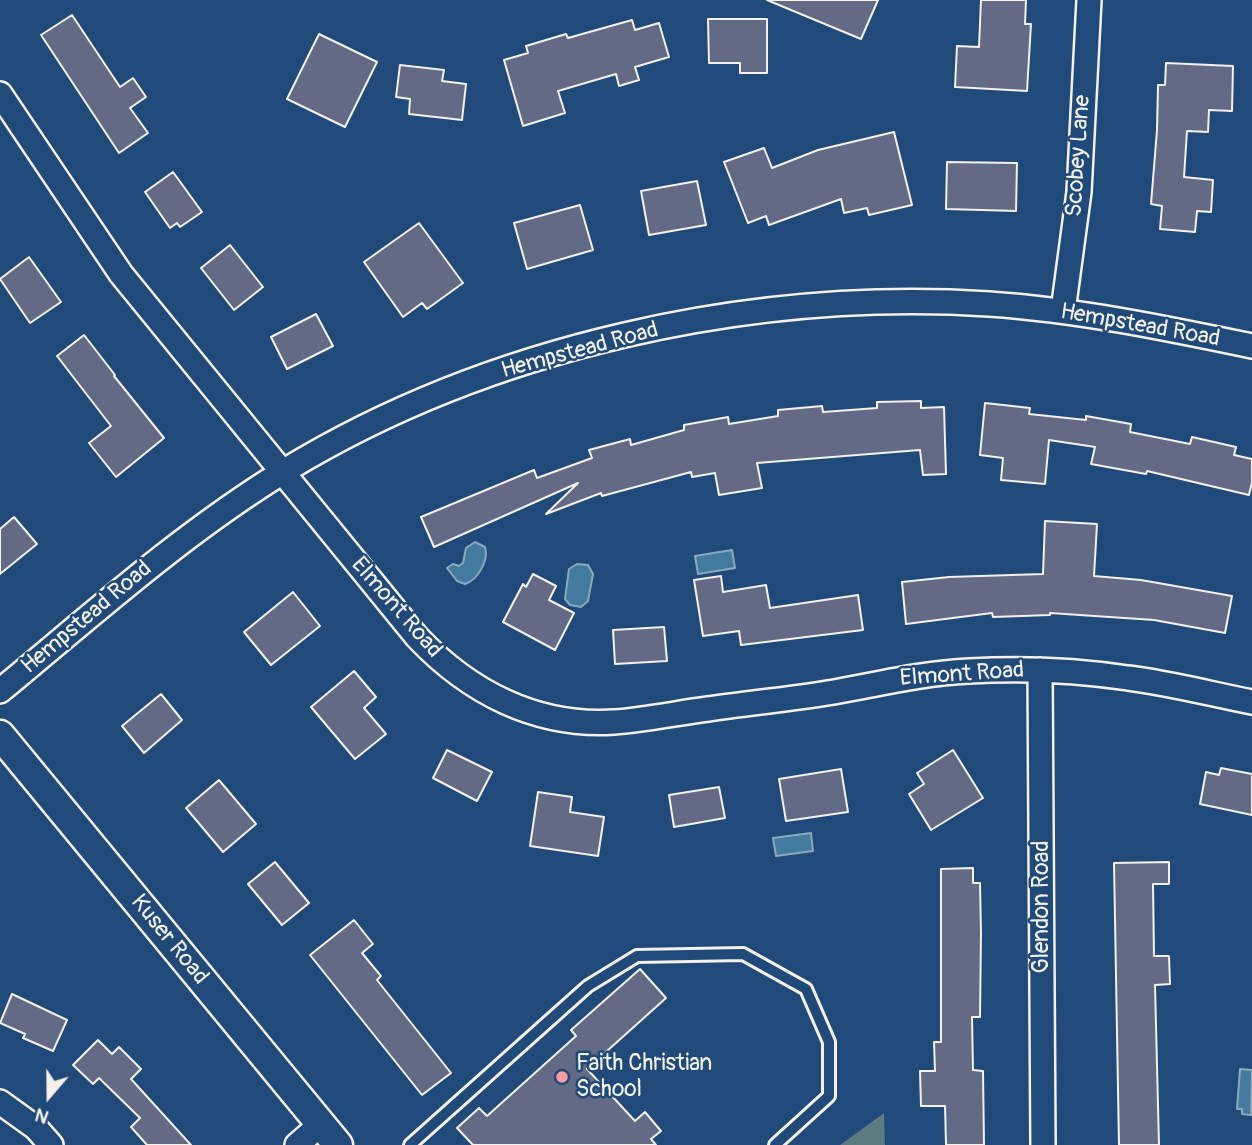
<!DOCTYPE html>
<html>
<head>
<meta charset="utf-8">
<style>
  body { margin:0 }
  #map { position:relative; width:1252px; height:1145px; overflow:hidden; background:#1f4a7a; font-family:Pangolin,sans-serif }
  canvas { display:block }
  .north { position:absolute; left:14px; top:1061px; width:70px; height:70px; -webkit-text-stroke:5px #1f4a7a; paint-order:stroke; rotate:200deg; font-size:19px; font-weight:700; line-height:28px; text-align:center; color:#f4f1e8 }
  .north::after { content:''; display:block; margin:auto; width:24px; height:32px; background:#f4f1e8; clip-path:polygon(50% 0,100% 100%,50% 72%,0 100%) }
</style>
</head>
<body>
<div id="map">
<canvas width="1252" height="1145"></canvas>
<div class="north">N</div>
</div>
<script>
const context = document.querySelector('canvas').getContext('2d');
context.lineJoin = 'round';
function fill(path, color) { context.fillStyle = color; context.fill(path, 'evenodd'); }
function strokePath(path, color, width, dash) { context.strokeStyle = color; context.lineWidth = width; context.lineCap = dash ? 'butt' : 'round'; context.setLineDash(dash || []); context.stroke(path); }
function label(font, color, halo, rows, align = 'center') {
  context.font = font + ' Pangolin,sans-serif'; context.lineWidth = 5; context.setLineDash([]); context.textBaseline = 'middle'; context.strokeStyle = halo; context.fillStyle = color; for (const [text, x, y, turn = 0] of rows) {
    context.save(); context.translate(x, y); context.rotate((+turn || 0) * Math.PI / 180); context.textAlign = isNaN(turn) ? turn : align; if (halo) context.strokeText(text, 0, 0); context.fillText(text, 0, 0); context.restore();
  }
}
const green = new Path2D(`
  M884,1113L885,1145H840Z`);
const water = new Path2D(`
  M475,542L485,547C489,560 478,580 465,584L457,581L447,568L453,564L459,566L463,563L466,548Z
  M732,550L735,568L698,574L695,556Z
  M577,564L588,565L593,574L588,601L581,607L570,605L565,599L569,569Z
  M811,833L813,851L776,856L773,838Z
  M1240,1069L1252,1070L1251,1115L1242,1114V1109H1237Z`);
const building = new Path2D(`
  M767,0H878L861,39Z
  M981,0H1026L1025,24H1031L1027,91L955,87L957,46L979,47Z
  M72,15L120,87L133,78L146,97L130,108L148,133L119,153L41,35Z
  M708,19H767V73H740V63H709Z
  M632,20L635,30L659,23L669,57L635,67L639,80L619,86L616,74L558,91L565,113L523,126L504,60L528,53L526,46L566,34L568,38Z
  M319,34L377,62L345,127L287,99Z
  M1166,63L1233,66L1232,111L1209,110L1208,132L1187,131L1184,177L1213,180L1211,212L1197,211L1195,232L1160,229L1162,206L1151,204L1157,130L1158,85H1165Z
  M400,65L444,70L442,81L466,84L462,120L409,114L410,99L396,97Z
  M894,132L912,205L869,215L867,208L844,213L841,199L769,225L766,216L748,223L724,162L764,148L772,168L818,150Z
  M947,162L1017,163L1016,211L946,209Z
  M173,172L202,212L180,227L177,223L170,228L145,192Z
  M697,181L706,225L649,235L641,191Z
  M580,205L593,250L527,269L514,223Z
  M419,223L463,283L427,309L422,303L403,317L364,262Z
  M230,245L263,287L234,310L201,268Z
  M29,257L61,302L30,323L0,279Z
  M316,314L333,346L287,369L271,337Z
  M84,335L115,375L114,376L164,438L116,477L89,443L111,426L57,356Z
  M921,401V408L944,407L946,474L923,475L920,450L757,463L762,488L719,495L715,473L692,477L691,472L602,496L601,493L546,514L578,483L434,547L421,517L534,470L537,478L592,458L589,450L630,439L631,445L684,430V425L728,417L729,424L778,416V410L822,406L823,412L877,408V402Z
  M985,403L1030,408L1029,414L1086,420V416L1131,424L1130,432L1190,444L1192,437L1236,447L1234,455L1252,459V482L1249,495L1147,471L1146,474L1091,464L1095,447L1049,440L1045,484L1001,480L1003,458L980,455Z
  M14,517L37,544L0,574V529Z
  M1045,521L1097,524L1094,576L1141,580L1232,596L1225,633L1154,620L1050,613V615L993,617L992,613L906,624L902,582L949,577L1043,574Z
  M533,574L556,586L549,600L574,613L555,650L503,622L523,584L526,587Z
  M721,576L723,592L766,585L770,608L858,595L863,630L741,645L739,631L703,636L694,580Z
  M293,592L320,626L271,665L244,632Z
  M664,627L667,661L615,664L613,630Z
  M354,671L376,697L364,708L386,734L355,759L311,707Z
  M161,694L182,720L144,753L122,726Z
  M447,750L492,772L477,801L433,778Z
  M953,750L983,798L931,830L909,794L924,784L917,773Z
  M1221,768L1252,774V815L1200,804L1206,772L1219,775Z
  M841,769L848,812L786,821L779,779Z
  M219,780L256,824L223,852L186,808Z
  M719,787L725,818L674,827L669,795Z
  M538,792L572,797L570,812L604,817L598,856L530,846Z
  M275,862L309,903L282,925L248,884Z
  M1169,862V884H1153L1154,956H1169L1170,984L1155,985L1159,1145H1119L1114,863Z
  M973,868V883H980L981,933L980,1017H972L973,1070L983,1071L984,1145H946L945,1106H921L920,1071H935L934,1042H941V869Z
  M354,920L373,944L362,953L381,976L377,980L451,1073L422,1095L310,955Z
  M640,969L666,998L587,1069L635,1121L645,1112L661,1131L651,1139L656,1145H473L457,1128L479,1108L487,1116L576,1036L571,1030Z
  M12,994L67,1020L53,1051L23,1038L25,1034L0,1023Z
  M98,1040L112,1054L119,1047L141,1069L131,1079L191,1145H147L131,1127L140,1118L99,1078L93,1084L73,1065Z`);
const service = new Path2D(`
  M410,1145L588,986L637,956L743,954L806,989L829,1042V1096L775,1145`);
const minor = new Path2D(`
  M0,94L121,274L417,637C469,692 536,727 614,722C645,720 677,713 708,709C750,703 792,699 834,692C879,684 923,673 969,671C1022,668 1075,670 1128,678C1169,683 1211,694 1252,702
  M1063,311L1079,192L1089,0
  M1040,670L1043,1145
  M0,691C93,614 183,533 286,470C490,346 752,289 989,304C1078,310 1165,328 1252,346
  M0,1102L36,1128L51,1145
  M297,1145L320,1125`);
const tertiary = new Path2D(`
  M0,735L338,1145`);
const markers = [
  [562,1077,7,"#ff9aa2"]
];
const streetNames = [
  ["Scobey Lane",1079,156,-86],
  ["Hempstead Road",1140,326,10],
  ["Hempstead Road",580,351,-15],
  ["Elmont Road",396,608,49],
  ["Hempstead Road",87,618,-40],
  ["Elmont Road",962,675,-4],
  ["Glendon Road",1042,907,-90],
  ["Kuser Road",169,940,51]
];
const poiNames = [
  ["Faith Christian",576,1064],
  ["School",576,1090]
];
fill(green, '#5c7b80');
fill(water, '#437b9e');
strokePath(water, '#8aaabc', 2);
fill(building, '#626a86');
strokePath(building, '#f4f1e8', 2);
strokePath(service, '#f4f1e8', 16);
strokePath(minor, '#f4f1e8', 28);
strokePath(tertiary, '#f4f1e8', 33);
strokePath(service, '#1f4a7a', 10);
strokePath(minor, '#1f4a7a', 23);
strokePath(tertiary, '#1f4a7a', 28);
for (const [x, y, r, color] of markers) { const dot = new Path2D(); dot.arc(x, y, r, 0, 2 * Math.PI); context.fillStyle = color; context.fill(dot); strokePath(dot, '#1f4a7a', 2.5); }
label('23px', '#f4f1e8', '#1f4a7a', streetNames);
label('23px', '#f4f1e8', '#1f4a7a', poiNames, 'left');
</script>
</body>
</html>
